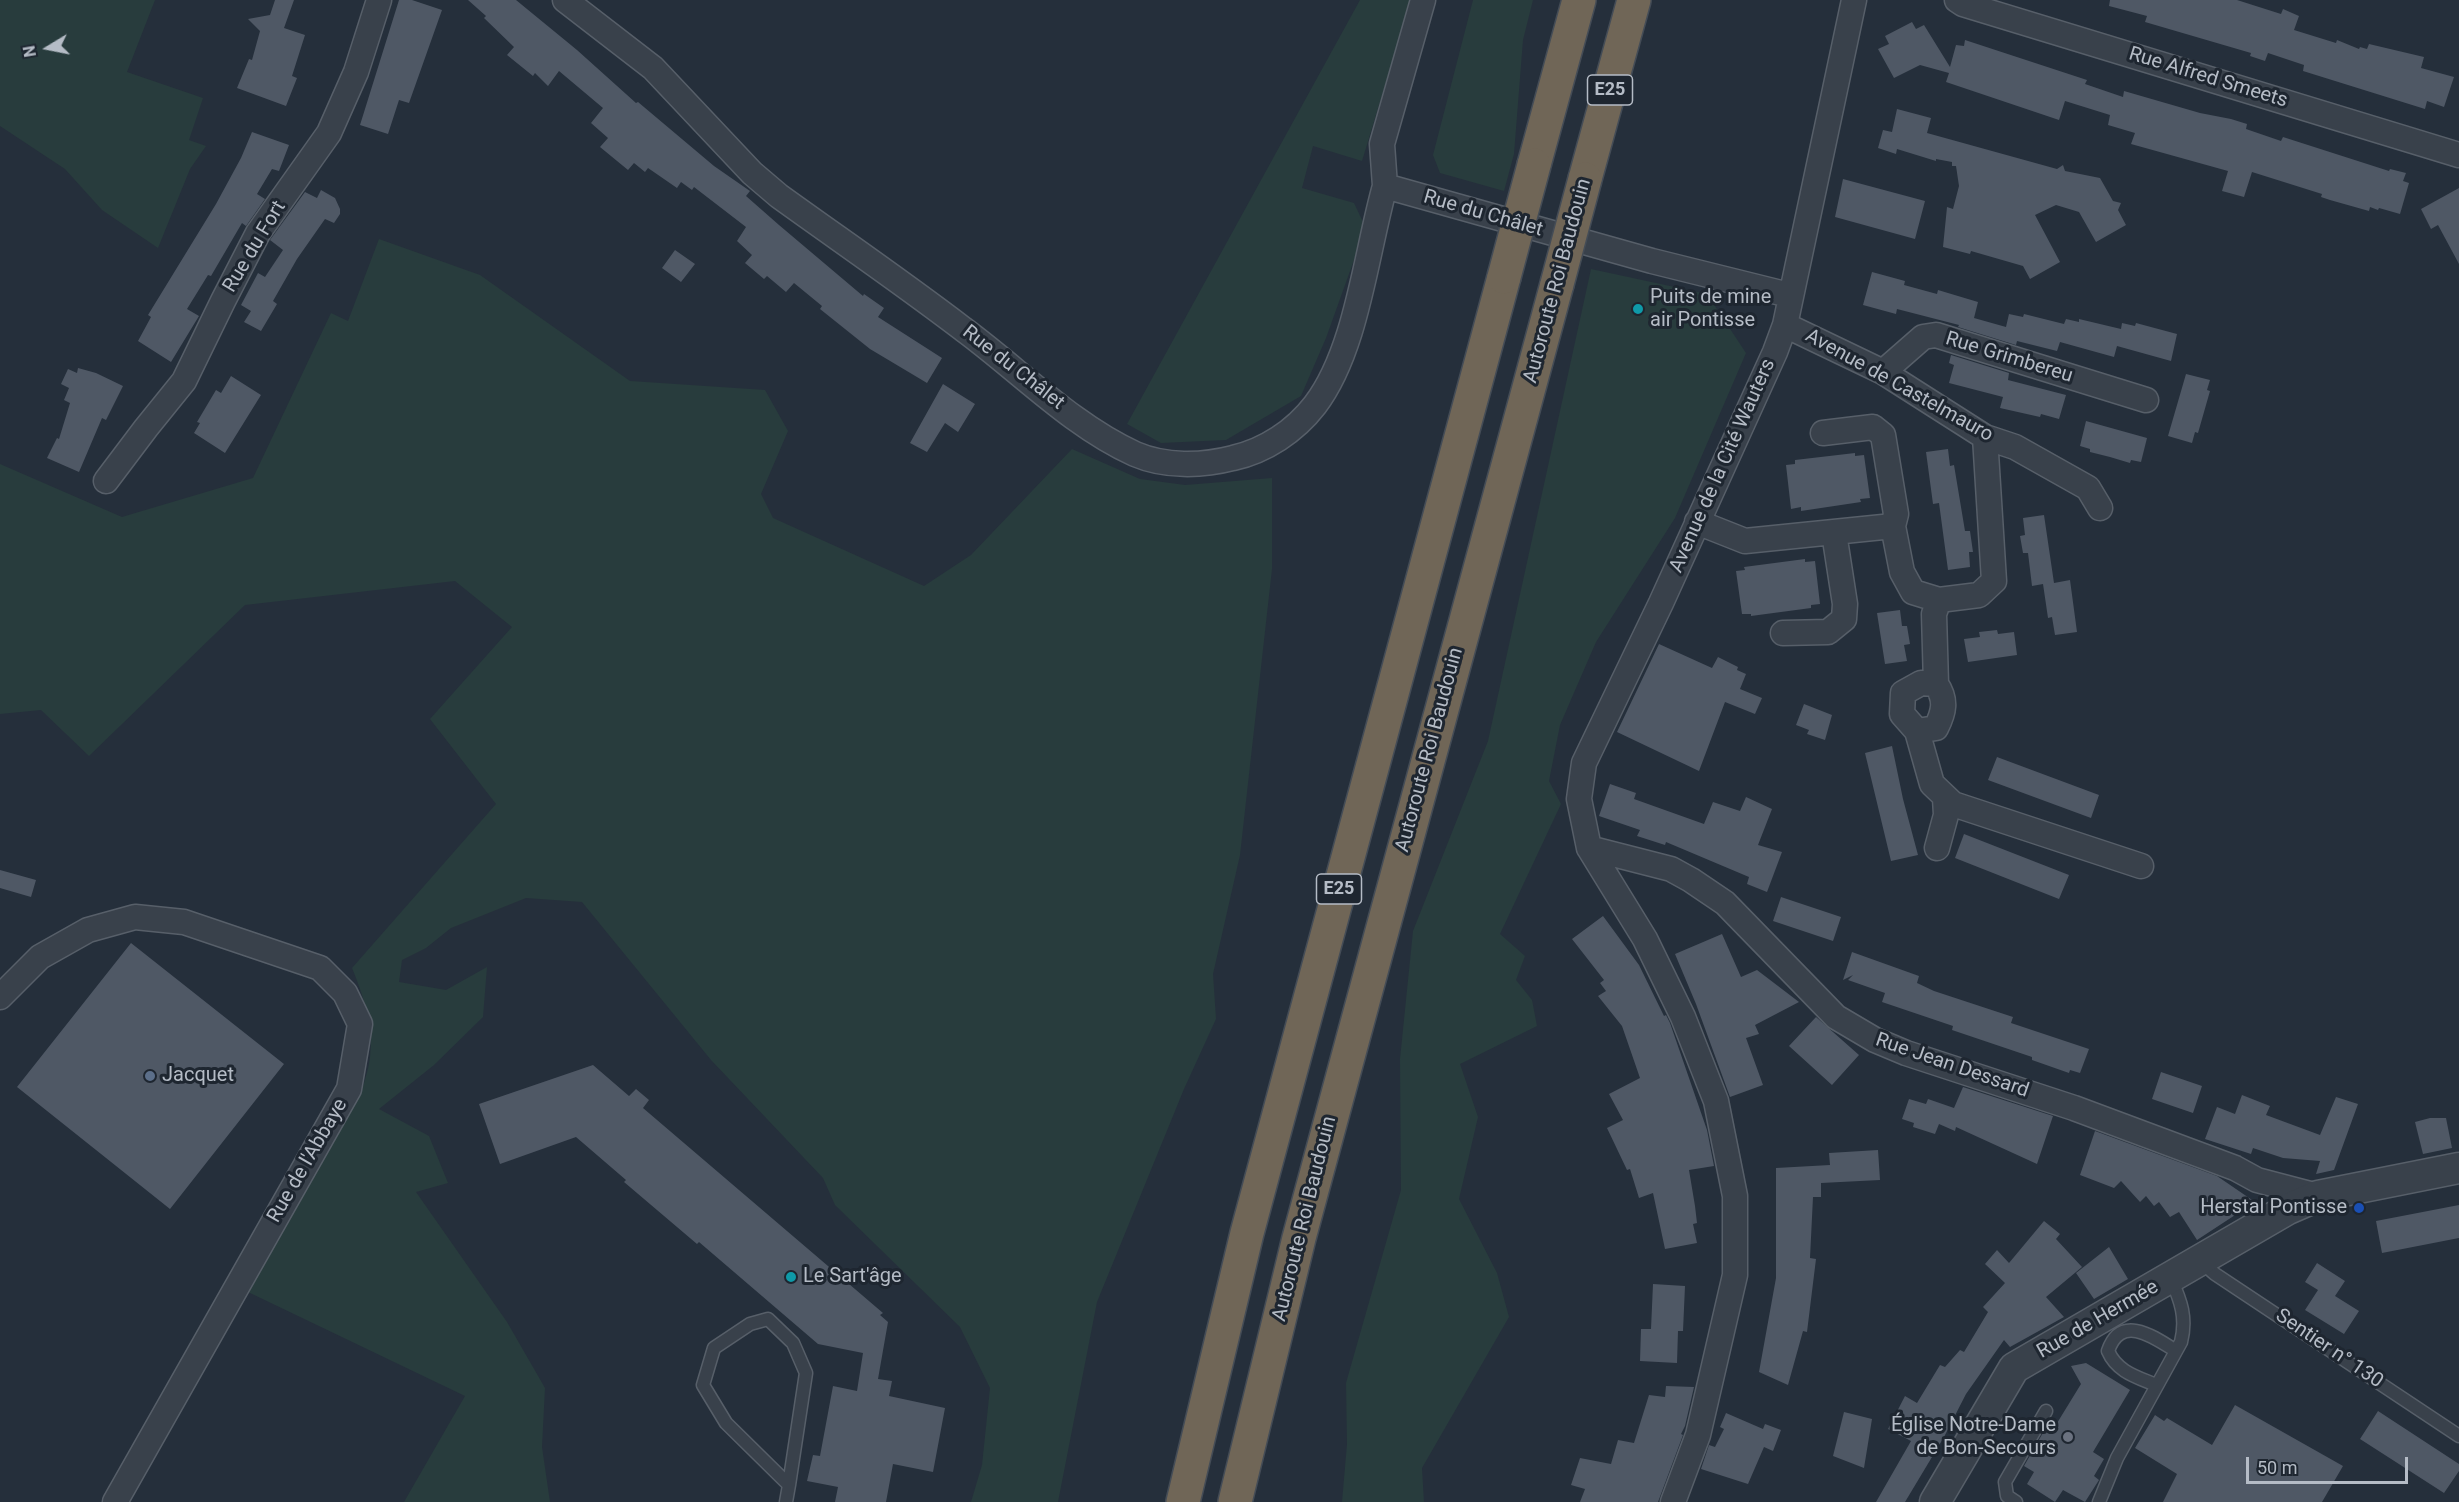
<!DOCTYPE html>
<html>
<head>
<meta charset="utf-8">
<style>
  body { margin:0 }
  #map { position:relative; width:2459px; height:1502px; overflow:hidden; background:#252f3b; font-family:Roboto,sans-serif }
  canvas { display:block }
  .north { position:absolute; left:18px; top:18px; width:60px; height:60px; -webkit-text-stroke:4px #1e2630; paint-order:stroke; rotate:260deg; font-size:16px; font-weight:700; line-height:24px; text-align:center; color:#b5bcc6 }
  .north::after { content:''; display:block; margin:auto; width:21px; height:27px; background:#b5bcc6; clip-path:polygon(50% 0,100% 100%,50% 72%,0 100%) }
  .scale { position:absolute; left:2246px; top:1457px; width:162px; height:27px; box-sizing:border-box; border:3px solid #b5bcc6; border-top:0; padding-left:8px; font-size:18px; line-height:21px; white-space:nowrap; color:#b5bcc6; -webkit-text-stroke:4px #1e2630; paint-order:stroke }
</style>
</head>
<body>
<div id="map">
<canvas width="2459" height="1502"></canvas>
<div class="north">N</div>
<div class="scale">50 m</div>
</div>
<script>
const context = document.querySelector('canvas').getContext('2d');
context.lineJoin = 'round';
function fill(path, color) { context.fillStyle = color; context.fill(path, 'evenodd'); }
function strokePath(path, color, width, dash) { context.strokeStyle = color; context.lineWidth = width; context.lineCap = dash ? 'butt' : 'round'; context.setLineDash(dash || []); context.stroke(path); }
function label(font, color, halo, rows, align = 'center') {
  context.font = font + ' Roboto,sans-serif'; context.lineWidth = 6; context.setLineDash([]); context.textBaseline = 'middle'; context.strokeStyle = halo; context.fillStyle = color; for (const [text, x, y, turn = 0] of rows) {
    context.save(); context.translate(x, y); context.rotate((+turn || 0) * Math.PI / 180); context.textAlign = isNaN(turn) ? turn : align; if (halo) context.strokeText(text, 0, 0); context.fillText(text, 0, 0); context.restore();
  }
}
const green = new Path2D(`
  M0,0H155L127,72L203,98L189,140L206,146L190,169L158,248L102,210L65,169L0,126Z
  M1360,0H1411L1362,161L1313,146L1302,188L1354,203L1363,222L1359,246L1326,338L1301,396L1226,440L1161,443L1127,424Z
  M1473,0H1533L1523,40L1514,154L1504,191L1440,173L1433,155Z
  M379,239L480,275L630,381L765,390L788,431L761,494L773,518L924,586L971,555L1072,449L1140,479L1185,485L1272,478V569L1240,855L1213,974L1216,1019L1184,1089L1097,1302L1058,1502H971L982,1465L990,1388L960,1327L835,1205L823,1178L711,1060L582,902L526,898L451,928L426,948L402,960L399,982L446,990L487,967L483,1017L434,1065L379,1109L429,1136L448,1183L416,1192L507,1322L545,1388L542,1447L550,1502H404L465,1396L248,1292L362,1090C365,1079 369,1068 370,1057C374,1027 363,995 352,968L496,804L430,719L512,627L455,581L245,605L89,756L41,710L0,714V464L122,517L253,478L331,313L348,321Z
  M1591,269L1707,294L1746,353L1675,518L1596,642L1560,725L1549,781L1561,804L1500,934L1525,956L1516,980L1532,1000L1537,1026L1460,1064L1478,1117L1459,1199L1497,1273L1509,1317L1422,1468L1424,1502H1342L1347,1444L1346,1383L1401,1190L1400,1059L1413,931L1488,741Z`);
const building = new Path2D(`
  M275,0H294L284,28L305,35L292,76L297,78L286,106L237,88L249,59L252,60L260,31L248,19L270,15Z
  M399,0H412L442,10L409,103L399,100L388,134L360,125Z
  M468,0H516L577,50L636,103L638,102L714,166L750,191L746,196L779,225L863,296L864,294L884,308L878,317L942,358L927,383L870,349L820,309L822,306L794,283L786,292L767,276L764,279L745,263L752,255L737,241L746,227L694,187L692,190L681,182L677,188L648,168L645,172L634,163L628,170L600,147L608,138L591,123L603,108L559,71L548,86L535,73L533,76L507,55L514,47L484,18L486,16Z
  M2110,0H2237L2281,14L2283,9L2299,16L2294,30L2336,43L2337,40L2359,49L2360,47L2367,49L2369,44L2424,57L2421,68L2454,77L2444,107L2427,101L2425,109L2303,71L2304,65L2268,53L2265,61L2250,56L2251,53L2145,22L2147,16L2109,6Z
  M1912,22L1916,29L1924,25L1950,67L1956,45L1964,46L1965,40L2087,80L2085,84L2123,97L2124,91L2200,113L2231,119L2247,124L2246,129L2281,141L2283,137L2389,171L2390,169L2406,173L2403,181L2409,183L2400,214L2379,208L2378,210L2370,207L2369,211L2330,200L2321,197L2322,194L2252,172L2244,197L2222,191L2228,171L2131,144L2135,133L2108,125L2110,115L2065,101L2059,120L1946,82L1949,73L1920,65L1894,78L1878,49L1889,44L1885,36Z
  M1897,109L1931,118L1927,133L2057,169L2063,165L2065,171L2100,178L2113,201L2121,203L2118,210L2126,225L2096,242L2079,212L2056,205L2035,215L2060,262L2030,279L2023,266L1971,251L1970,254L1943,247L1947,207L1953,209L1959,186L1956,166H1952V162L1936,159V161L1897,149L1896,154L1878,148L1883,130L1892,132Z
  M252,132L289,145L279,171L272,169L257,194L265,199L246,226L242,223L211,276L208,275L187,309L199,316L171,362L138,341L151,317L148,315L216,204L241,158Z
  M1843,179L1925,201L1915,239L1835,217Z
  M2459,188V264L2438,225L2431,229L2421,209Z
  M321,190L335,198L340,209V214L334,223L325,219L297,259L273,301L277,304L261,331L244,322L251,311L241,305L258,273L265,277L283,250L270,240L305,192L317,198Z
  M675,250L695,264L681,282L662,268Z
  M1872,272L1905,281L1904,285L1937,294L1938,290L1978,302L1974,318L2006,327L2009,314L2023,317L2024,314L2064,324L2066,319L2079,322V319L2121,329L2122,323L2135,326L2136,323L2177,334L2171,361L2117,346L2114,357L2060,342L2057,351L2017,341L2016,345L1958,327L1959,325L1897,309L1896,314L1863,305Z
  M1951,355L2009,373L2008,380L2066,395L2059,419L2041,414L2040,417L2000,408L2003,397L1949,383L1954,365L1949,363Z
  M78,368L96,373L123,386L106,420L102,418L79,472L47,458L57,438L59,439L70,403L64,400L69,388L61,384L68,369L77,373Z
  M2186,374L2210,380L2207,390L2210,391L2198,433L2195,432L2192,443L2168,436Z
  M231,376L261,395L225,453L194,433L200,423L197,422L216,390L221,393Z
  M943,384L975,404L958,432L945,423L927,452L910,443Z
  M2086,421L2147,438L2141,462L2131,460L2130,463L2110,457L2090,452V449L2080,446Z
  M1948,449L1950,466L1954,465L1965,531H1970L1973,552H1969L1970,567L1948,570L1939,503L1933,504L1926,452Z
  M1855,453V456L1864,455L1870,498L1860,499L1861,502L1801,511V507L1791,509L1786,465L1795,464V460Z
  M2044,515L2054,583L2070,580L2077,632L2055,635L2052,617L2048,618L2043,584L2032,586L2028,553H2023L2020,536L2025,535L2023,518Z
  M1805,559V562L1815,561L1820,604L1811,605V608L1751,616V614H1742L1736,571L1745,570L1744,567Z
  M1900,610L1902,626H1907L1910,644L1904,645L1907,661L1885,664L1877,613Z
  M1997,630L1998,634L2014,632L2017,655L1968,662L1964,639L1980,637L1979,632Z
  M1659,644L1712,668L1718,657L1738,667L1737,670L1746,674L1740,689L1762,698L1755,714L1725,702L1699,771L1617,732Z
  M1804,704L1832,715L1825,740L1807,734L1809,730L1796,725Z
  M1892,746L1903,799L1918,855L1891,861L1865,753Z
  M1997,757L2099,795L2091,818L1988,780Z
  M1610,784L1636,793L1634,799L1704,824L1713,802L1740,811L1746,797L1772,809L1758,845L1782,852L1767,892L1747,884L1749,877L1666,842L1665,845L1637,836L1640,830L1599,816Z
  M1964,834L2069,875L2059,899L1955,858Z
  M0,870L36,880L31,897L0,888Z
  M1781,897L1841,917L1833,941L1773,921Z
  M1603,916L1639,965L1664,1016L1666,1015L1670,1023L1707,1130L1714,1166L1689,1170L1695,1206L1697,1223L1693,1224L1697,1243L1665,1249L1653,1193L1639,1198L1630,1169L1627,1170L1607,1128L1623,1120L1609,1094L1640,1078L1622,1026L1598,996L1606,991L1600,983L1604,980L1572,939Z
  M1722,934L1741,977L1757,970L1799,1002L1755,1025L1759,1034L1746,1038L1763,1085L1730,1097L1696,1004L1675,954Z
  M131,943L284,1064L170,1209L17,1087Z
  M1852,952L1919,976L1917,983L1934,991L2013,1017L2011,1023L2089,1049L2080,1073L2070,1070L2069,1073L2032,1060V1057L1952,1030L1953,1026L1882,1002L1885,993L1848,980L1853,975L1843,980Z
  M1816,1017L1859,1055L1832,1085L1789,1046Z
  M593,1065L629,1096L636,1089L649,1100L643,1108L883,1313L880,1315L888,1322L878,1379L892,1381L889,1396L945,1408L933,1472L893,1464L886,1502H835L838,1487L807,1481L813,1455L820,1456L833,1386L857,1391L863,1353L818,1344L699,1242L697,1244L624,1182L626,1180L576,1137L500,1164L479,1104Z
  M2161,1072L2202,1086L2193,1113L2152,1099Z
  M1963,1087L2053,1116L2037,1164L1956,1127L1955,1131L1939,1124L1935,1134L1913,1127L1914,1123L1902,1119L1909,1099L1926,1104L1928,1099L1954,1108Z
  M2242,1095L2270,1106L2266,1115L2320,1135L2336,1097L2358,1104L2334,1170L2316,1174L2320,1161L2283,1158L2253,1148L2251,1154L2205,1139L2217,1107L2235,1114Z
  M2430,1118H2446L2452,1148L2423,1154L2415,1122Z
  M2095,1131L2217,1176L2255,1202L2197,1240L2179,1212L2170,1217L2159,1202L2154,1206L2146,1196L2140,1202L2121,1181L2114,1188L2080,1175Z
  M1878,1150L1880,1180L1821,1183V1197H1813L1810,1258L1816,1259L1807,1332L1803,1331L1788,1385L1759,1372L1776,1278V1168L1830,1165L1829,1153Z
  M2459,1205V1238L2382,1253L2376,1221Z
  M2044,1221L2060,1234L2056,1239L2082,1267L2046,1297L2064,1317L2010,1347L2004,1340L1966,1394L1944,1437L1905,1502H1876L1911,1441L1888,1429L1905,1396L1917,1403L1940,1365L1945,1367L1960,1350L1964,1352L1988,1312L1983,1307L2005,1283L1985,1264L1997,1250L2009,1263Z
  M2109,1247L2128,1279L2094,1299L2076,1273Z
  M2317,1263L2345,1281L2335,1296L2359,1311L2344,1334L2305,1310L2318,1290L2305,1282Z
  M1653,1284L1685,1286L1683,1331H1678L1677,1363L1640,1361L1641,1329H1651Z
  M2086,1363L2130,1390L2093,1452L2104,1459L2094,1476L2099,1480L2085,1502L2063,1490L2055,1502L2027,1484L2034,1472L2024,1466L2048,1424L2054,1428L2081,1384L2071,1366Z
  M1666,1386L1694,1387L1685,1426L1681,1434L1683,1435L1658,1502H1580L1585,1489L1571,1485L1580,1458L1611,1464L1618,1440L1634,1443L1649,1395L1665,1397Z
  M2235,1405L2343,1466L2322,1502H2163L2177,1474L2135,1448L2155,1415L2164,1421L2167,1418L2212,1445Z
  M2378,1411L2459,1464V1471L2444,1493L2360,1439Z
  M1844,1412L1872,1419L1864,1468L1833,1456Z
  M1726,1413L1763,1429L1765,1424L1781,1430L1773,1451L1764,1447L1748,1484L1701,1469L1709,1445L1715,1447L1724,1429L1720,1427Z`);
const service = new Path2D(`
  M2200,1261L2215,1274L2459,1436
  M2156,1385C2137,1377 2117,1372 2108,1351C2121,1313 2154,1337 2176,1351
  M786,1502L789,1485L806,1373L793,1343L768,1319L750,1324L714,1348L703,1385L726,1423L789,1485
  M2016,1502L2007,1496L2005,1482L2046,1411
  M2099,1502L2117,1458L2181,1342C2187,1318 2181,1301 2171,1279`);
const minor = new Path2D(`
  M565,0L653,68L752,173L779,196C840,240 903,283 963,329C1019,370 1071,425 1135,454C1165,467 1202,466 1233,458C1265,451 1295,431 1315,405C1357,350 1366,253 1385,186L1652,261L1789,295
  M1957,0L1963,4L2459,155
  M1385,186L1382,144L1423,0
  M1785,325L1883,372L1985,437L2015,447L2088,488L2100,508
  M1883,372L1923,337L1936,335L2146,400
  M1823,433L1873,427L1883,435L1896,514L1893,526
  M106,481L146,428L184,381L223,301L258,233L329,133L356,72L379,0
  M1697,522L1745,541L1893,526L1902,572L1913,592L1939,600
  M1783,633L1828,632L1844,619L1845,604L1834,533
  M1936,684C1947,700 1944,712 1936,728L1917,731L1902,714L1903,693L1921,683L1936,684L1934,614L1939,600L1979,595L1994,581L1985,437
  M1917,731L1932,784L1953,804L2141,866
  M1589,848L1671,869L1691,880L1725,903L1836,1017L1875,1040L1906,1053L2074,1108L2235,1168L2257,1180L2318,1196
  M1937,848L1946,815L1945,798
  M0,997L40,957L88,930L135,917L184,922L320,968L345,993L360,1024L349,1089L115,1502
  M1673,1502L1698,1435L1735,1275V1196L1716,1101L1683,1017L1645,939L1589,848L1579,799L1584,763L1661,603L1775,352L1785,325L1854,0`);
const tertiary = new Path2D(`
  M1935,1502L2014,1368L2288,1209L2318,1196L2459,1168`);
const motorway = new Path2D(`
  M1534,165L1579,0
  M1585,179L1634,0
  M1183,1502L1247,1233L1504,277
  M1235,1502L1299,1238L1557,284`);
const motorwayBridge = new Path2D(`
  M1504,277L1534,165
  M1557,284L1585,179`);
const markers = [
  [1638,309,6,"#0f9aa8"],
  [150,1076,6,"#5c6f8a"],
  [2359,1208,6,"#1a4fb4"],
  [791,1277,6,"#0f9aa8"],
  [2068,1437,6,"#6b7280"]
];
const shields = [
  [1610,90,45],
  [1339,889,45]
];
const shieldNames = [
  ["E25",1610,90],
  ["E25",1339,889]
];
const streetNames = [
  ["Rue Alfred Smeets",2208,78,17],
  ["Rue du Châlet",1483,214,16],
  ["Rue du Fort",255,247,-59],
  ["Autoroute Roi Baudouin",1558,281,-75],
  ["Rue Grimbereu",2009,358,17],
  ["Rue du Châlet",1013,368,38],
  ["Avenue de Castelmauro",1899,386,29],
  ["Avenue de la Cité Wauters",1723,466,-66],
  ["Autoroute Roi Baudouin",1430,750,-75],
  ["Rue Jean Dessard",1952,1066,19],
  ["Rue de l'Abbaye",308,1161,-60],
  ["Autoroute Roi Baudouin",1305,1219,-76],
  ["Rue de Hermée",2098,1320,-30],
  ["Sentier n° 130",2329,1349,34]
];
const poiNames = [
  ["Puits de mine",1650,298],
  ["air Pontisse",1650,321],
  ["Jacquet",162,1076],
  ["Herstal Pontisse",2347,1208,"right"],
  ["Le Sart'âge",803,1277],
  ["Église Notre-Dame",2056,1426,"right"],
  ["de Bon-Secours",2056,1449,"right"]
];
fill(green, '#283c3d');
fill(building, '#4f5865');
strokePath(service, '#575f69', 15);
strokePath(minor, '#575f69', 27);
strokePath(tertiary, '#575f69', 33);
strokePath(motorway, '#444c56', 36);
strokePath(service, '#39414b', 12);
strokePath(minor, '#39414b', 24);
strokePath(tertiary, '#39414b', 30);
strokePath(motorway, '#706657', 33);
strokePath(motorwayBridge, '#444c56', 36, []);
strokePath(motorwayBridge, '#706657', 33);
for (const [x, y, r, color] of markers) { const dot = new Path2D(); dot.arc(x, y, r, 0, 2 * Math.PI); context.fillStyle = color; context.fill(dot); strokePath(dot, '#1e2630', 2); }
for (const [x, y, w] of shields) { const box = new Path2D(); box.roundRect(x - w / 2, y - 15, w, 30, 4.5); context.fillStyle = '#1e2630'; context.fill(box); strokePath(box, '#b5bcc6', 1.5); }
label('bold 18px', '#b5bcc6', null, shieldNames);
label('20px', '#b5bcc6', '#1e2630', streetNames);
label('20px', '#b5bcc6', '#1e2630', poiNames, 'left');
</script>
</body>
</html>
